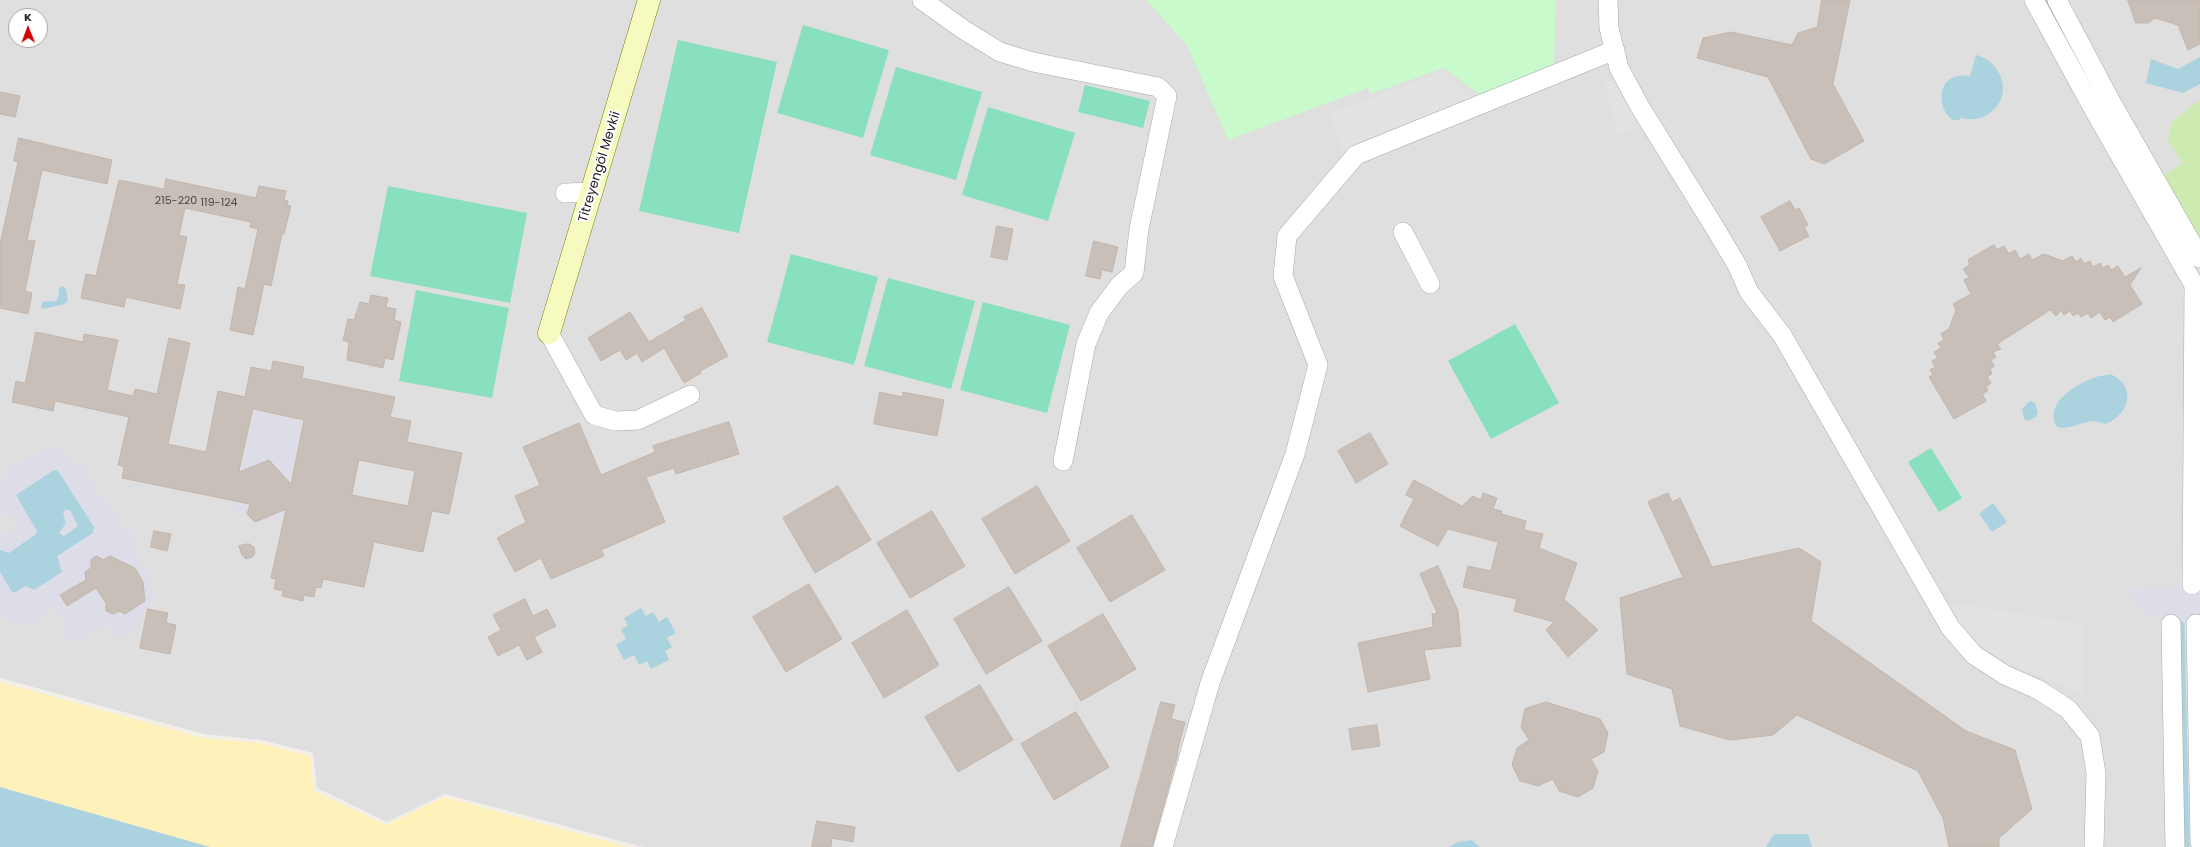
<!DOCTYPE html>
<html>
<head>
<meta charset="utf-8">
<style>
  body { margin:0 }
  #map { position:relative; width:2200px; height:847px; overflow:hidden; background:#f2efe9; font-family:Poppins,sans-serif }
  canvas { display:block }
  .north { position:absolute; left:8px; top:8px; width:40px; height:40px; box-sizing:border-box; background:#fff; border:1px solid #a7a7a7; border-radius:50%; rotate:359deg; font-size:11px; font-weight:700; line-height:16px; text-align:center; color:#222 }
  .north::after { content:''; display:block; margin:auto; width:14px; height:18px; background:#d40000; clip-path:polygon(50% 0,100% 100%,50% 72%,0 100%) }
</style>
</head>
<body>
<div id="map">
<canvas width="2200" height="847"></canvas>
<div class="north">K</div>
</div>
<script>
const context = document.querySelector('canvas').getContext('2d');
context.lineJoin = 'round';
function fill(path, color) { context.fillStyle = color; context.fill(path, 'evenodd'); }
function strokePath(path, color, width, dash) { context.strokeStyle = color; context.lineWidth = width; context.lineCap = dash ? 'butt' : 'round'; context.setLineDash(dash || []); context.stroke(path); }
function label(font, color, halo, rows, align = 'center') {
  context.font = font + ' Poppins,sans-serif'; context.lineWidth = 4; context.setLineDash([]); context.textBaseline = 'middle'; context.strokeStyle = halo; context.fillStyle = color; for (const [text, x, y, turn = 0] of rows) {
    context.save(); context.translate(x, y); context.rotate((+turn || 0) * Math.PI / 180); context.textAlign = isNaN(turn) ? turn : align; if (halo) context.strokeText(text, 0, 0); context.fillText(text, 0, 0); context.restore();
  }
}
const residential = new Path2D(`
  M0,0H2200V847H643L445,794L387,822L317,788L313,753L261,740L204,734L0,678ZM16,16H40V40H16Z`);
const grass = new Path2D(`
  M2200,100V240L2157,180L2183,163L2168,140L2171,122Z`);
const sand = new Path2D(`
  M0,682L203,738L260,743L310,756L314,791L386,825L444,797L628,847H210L0,787Z`);
const park = new Path2D(`
  M1146,0H1556L1554,66L1480,95L1444,68L1370,94L1368,88L1228,140L1187,45Z`);
const pitch = new Path2D(`
  M803,25L889,50L863,138L777,113Z
  M678,40L777,62L739,233L639,211Z
  M896,67L982,92L956,180L870,155Z
  M1085,85L1150,101L1143,128L1078,112Z
  M988,107L1075,133L1048,221L962,195Z
  M388,186L527,213L510,303L370,276Z
  M791,254L878,277L854,365L767,342Z
  M888,278L975,301L951,389L864,366Z
  M416,290L509,308L492,398L399,381Z
  M983,302L1070,325L1047,413L960,390Z
  M1515,324L1559,403L1491,439L1448,361Z
  M1931,448L1962,498L1939,512L1908,462Z`);
const parking = new Path2D(`
  M1441,71L1477,101L1344,155L1328,115Z
  M1617,78L1641,126L1618,135L1605,83Z
  M1953,603L2083,624V694L2006,662L1970,642L1950,615Z`);
const plaza = new Path2D(`
  M254,411L302,421L281,521L268,518L255,525L244,513L232,511Z
  M47,447L66,451L74,463L79,460L102,498L105,496L119,519L117,520L133,533L134,542L142,563L140,565V568L147,569L148,578L155,593L140,620L121,641L106,624L94,632L85,634V638L63,640L61,615L54,605L46,610L48,614L29,626L26,622L21,626L18,621L8,620L0,610V533L3,534L8,531L10,533L20,526L12,516L9,518L5,513L2,515L0,512V484L6,480L3,473Z
  M2192,585H2200V623L2196,624H2171L2146,615L2130,598L2133,589Z`);
const water = new Path2D(`
  M1976,55C2002,61 2014,96 1990,113C1983,118 1975,120 1966,119C1964,119 1962,117 1960,118C1960,118 1960,120 1959,120C1941,125 1927,70 1970,76Z
  M2200,57V84L2183,93L2146,83L2151,59L2178,69Z
  M62,286L66,289L68,301L64,304L44,309L41,307L42,302C54,299 59,307 59,288Z
  M2110,374C2138,385 2129,416 2105,424C2088,415 2074,431 2057,427C2043,403 2076,384 2096,377C2101,375 2107,376 2110,374Z
  M2030,401L2035,403L2038,412L2036,417L2028,421L2024,419L2022,409Z
  M54,470L58,471L94,527L93,533L57,556L62,572L34,590L26,586L16,592H12L0,572V550L9,553L36,534L37,531L16,495ZM65,510H70L78,526L64,536L59,533L66,523L63,514Z
  M1993,503L2007,522L1992,532L1979,514Z
  M641,608L646,616L653,612L659,622L667,617L676,633L667,638L672,647L665,651L669,660L651,669L647,661L639,665L634,655L624,660L616,645L626,639L621,630L628,625L624,618Z
  M0,787L210,847H0Z
  M1774,834H1808L1812,847H1766Z
  M1472,840L1480,847H1449L1458,842Z`);
const stream = new Path2D(`
  M2045,0L2080,64
  M2182,624L2187,847`);
const building = new Path2D(`
  M1822,0H1850L1833,84L1864,141L1824,164L1811,159L1768,77L1697,58L1703,38L1731,32L1792,45L1798,33L1817,27Z
  M2128,0H2200V44L2188,50L2178,25L2155,18L2148,23H2136Z
  M0,92L20,96L15,117L0,114Z
  M19,138L112,160L107,184L42,170L27,240L35,241L25,291L32,293L28,314L0,308V244L18,162L14,161Z
  M166,179L256,198L259,186L286,191L284,200L288,201L287,205L291,206L284,234H282L271,286L264,284L253,335L230,330L238,287L245,289L258,229L250,227L251,222L185,208L179,235L187,237L177,284L185,285L180,309L126,297L124,307L81,298L86,274L96,276L119,180L164,189Z
  M1790,201L1795,210L1799,208L1808,225L1804,227L1809,236L1780,251L1761,217Z
  M997,226L1013,229L1007,260L991,257Z
  M1094,241L1118,247L1112,272L1102,270L1100,279L1086,276Z
  M1994,245L1997,250L2004,246L2009,254L2015,250L2020,259L2029,254L2032,260L2044,254L2063,261L2072,256L2076,262L2081,258L2084,264L2090,261L2093,267L2100,263L2103,268L2108,265L2111,270L2118,266L2125,277L2141,268L2130,285L2142,304L2113,322L2110,317L2105,320L2100,312L2091,318L2088,313L2081,317L2078,313L2073,316L2070,311L2064,315L2061,310L2056,316L2050,310L1997,344L2001,349L1993,352L1996,357L1991,360L1994,366L1990,369L1992,374L1987,377L1991,383L1986,387L1988,391L1982,394L1986,401L1954,419L1929,377L1933,375L1930,370L1935,367L1932,361L1938,358L1934,352L1941,348L1938,343L1944,340L1941,334L1949,329L1956,310L1953,304L1971,294L1964,280L1969,277L1963,269L1970,265L1968,260Z
  M371,295L388,298L386,307L396,309L394,320L401,322L393,360L385,358L383,368L347,360L349,342L343,340L348,319L354,320L360,302L369,304Z
  M702,308L728,356L700,371L701,373L684,383L664,348L642,362L637,353L626,360L620,350L601,361L588,338L630,312L649,342L686,320L684,317Z
  M36,332L83,342L84,334L118,340L107,390L133,396L135,389L157,394L169,338L190,343L168,444L206,452L218,391L245,397L251,367L271,371L273,361L304,367L302,378L395,397L390,417L411,421L407,442L462,453L449,514L432,511L423,552L374,542L364,587L323,579L321,588L316,587L314,597L304,595L303,601L282,596L283,591L274,589L276,579L271,578L286,509L255,522L247,514L250,504L122,478L124,467L118,465L129,417L55,401L53,411L12,402L16,381L25,383ZM253,409L304,420L291,484L269,460L239,472ZM359,460L415,471L408,506L352,495Z
  M880,392L902,397L903,392L944,400L937,436L874,424Z
  M729,422L739,454L676,474L674,468L646,477L665,522L601,550L604,556L551,579L541,558L515,572L497,538L526,522L515,496L540,485L523,447L579,423L601,475L655,452L653,446Z
  M1370,433L1388,464L1356,483L1338,451Z
  M1414,480L1462,506L1473,496L1481,500L1483,493L1497,498L1493,509L1502,511L1501,514L1526,521L1524,530L1543,534L1539,548L1577,563L1564,599L1598,630L1568,657L1546,630L1554,622L1514,611L1517,599L1463,587L1468,566L1491,571L1498,542L1448,529L1438,546L1400,526L1414,499L1406,495Z
  M838,486L871,540L815,573L783,518Z
  M1037,486L1070,541L1015,574L982,519Z
  M1668,493L1672,502L1680,498L1712,567L1799,548L1821,562L1811,621L1966,731L2015,750L2032,809L1999,838V847H1949L1943,818L1918,771L1797,715L1773,735L1730,740L1680,726L1672,689L1627,674L1620,598L1683,577L1648,502Z
  M932,511L965,566L910,598L877,543Z
  M1132,515L1165,570L1110,602L1077,548Z
  M154,531L171,534L167,551L151,547Z
  M249,544L254,547L255,553L252,557L246,559L242,555L239,546Z
  M97,556L103,560L110,556L135,568L143,582L145,601L125,614L119,611L113,614L106,611V603L96,588L67,606L60,595L86,580L85,572L91,568V560Z
  M1438,566L1458,611L1461,646L1424,650L1430,679L1368,692L1358,643L1433,627L1432,614L1437,613L1420,574Z
  M809,584L842,639L786,672L753,617Z
  M1009,587L1042,641L986,674L954,619Z
  M525,599L533,616L547,609L556,626L534,637L542,652L527,660L519,645L498,656L488,637L501,630L493,615Z
  M148,609L168,613L166,623L176,625L170,654L140,648Z
  M907,610L939,665L884,698L852,643Z
  M1103,614L1136,669L1081,701L1048,646Z
  M980,685L1013,740L958,772L925,717Z
  M1161,702L1175,705L1171,719L1185,722L1177,753H1178L1152,847H1121Z
  M1546,702L1600,719L1608,733L1604,752L1591,759L1598,771L1593,788L1578,797L1559,791L1553,779L1538,786L1520,781L1512,765L1517,748L1529,740L1521,727L1525,709Z
  M1076,712L1109,767L1054,800L1021,744Z
  M1377,725L1380,746L1352,750L1349,729Z
  M817,821L855,827L853,842L832,838L831,847H812Z`);
const street = new Path2D(`
  M922,0L964,30L1000,52L1033,62L1158,87L1167,96L1139,229L1134,273L1119,286L1099,313L1086,344L1063,461
  M1608,0L1609,28L1619,68L1640,107L1715,228L1737,265L1749,292L1782,335L1950,627L1974,655L2005,675L2039,690L2068,709L2090,736L2096,773L2094,847
  M2034,0L2094,110L2194,285L2192,585
  M2057,0L2111,102L2200,258
  M565,193L593,192
  M1403,232L1430,284
  M549,333L594,415L615,421L638,420L690,395
  M2171,624L2175,847
  M2196,624L2200,842
  M1163,847L1210,683L1295,454L1318,365L1283,276L1287,236L1356,155L1615,50`);
const secondary = new Path2D(`
  M549,333L649,0`);
const numberNames = [
  ["215-220",176,201],
  ["119-124",219,203]
];
const streetNames = [
  ["Titreyengöl Mevkii",600,167,-73]
];
fill(residential, '#e0dfdf');
fill(grass, '#cdebb0');
fill(sand, '#fff1ba');
fill(park, '#c8facc');
fill(pitch, '#88e0be');
fill(parking, '#e2e2e2');
fill(plaza, '#dddde8');
fill(water, '#aad3df');
strokePath(stream, '#aad3df', 5);
fill(building, '#c7bfb8');
strokePath(building, '#c4b6ab', 1);
strokePath(street, '#a9a9a9', 20);
strokePath(secondary, '#707d05', 23);
strokePath(street, '#fff', 19);
strokePath(secondary, '#f7fabf', 22);
label('11px', '#4b4948', null, numberNames);
label('13px', '#222', '#fff', streetNames);
</script>
</body>
</html>
